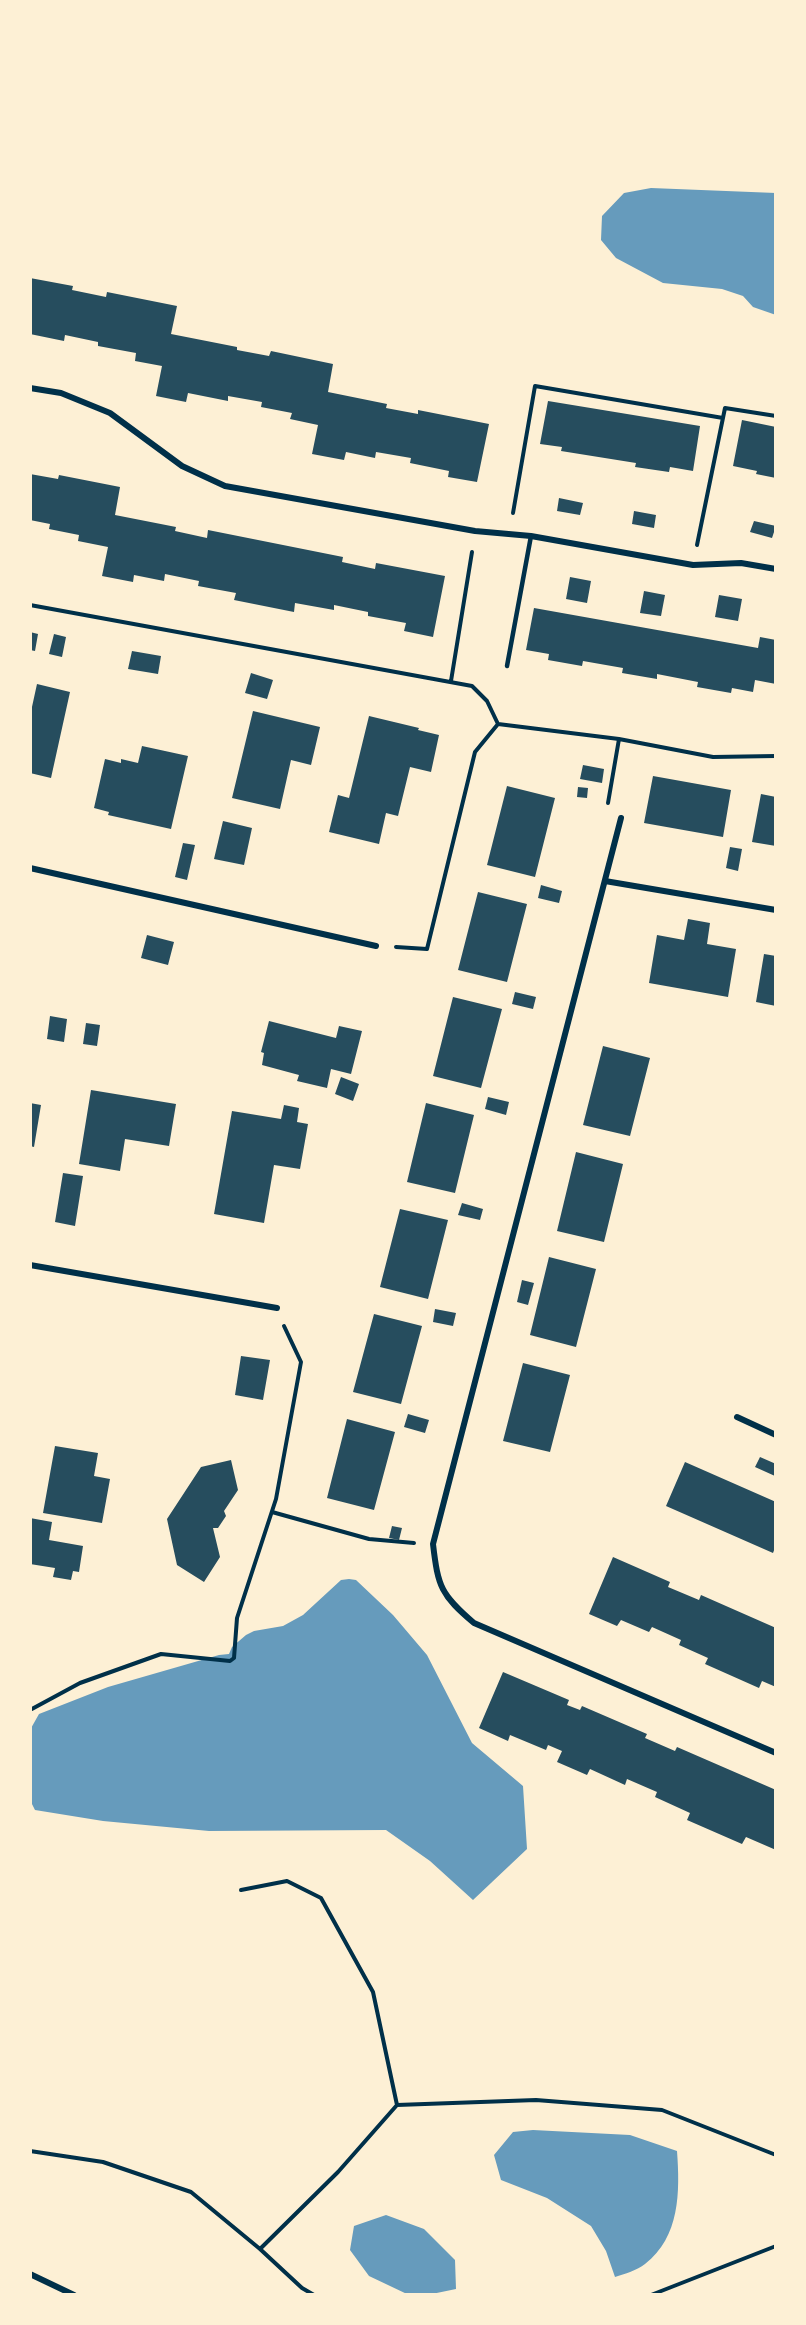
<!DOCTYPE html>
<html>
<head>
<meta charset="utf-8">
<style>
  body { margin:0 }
  #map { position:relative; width:806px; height:2325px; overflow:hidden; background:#fdf0d5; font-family:"Crimson Pro",serif }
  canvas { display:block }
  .frame { position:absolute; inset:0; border:32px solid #fdf0d5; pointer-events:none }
</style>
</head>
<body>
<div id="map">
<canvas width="806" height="2325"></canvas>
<div class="frame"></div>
</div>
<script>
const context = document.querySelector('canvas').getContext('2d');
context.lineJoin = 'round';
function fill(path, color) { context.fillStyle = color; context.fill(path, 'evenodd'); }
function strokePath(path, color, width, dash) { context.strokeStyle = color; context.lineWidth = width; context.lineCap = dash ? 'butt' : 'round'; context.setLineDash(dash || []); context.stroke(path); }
const water = new Path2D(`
  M651,188L776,193V315L753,307L743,296L722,289L663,283L616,258L601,240L602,216L624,193Z
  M349,1579L356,1580L393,1615L427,1655L472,1743L523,1786L527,1849L473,1900L430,1861L386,1830L209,1831L103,1821L35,1810L30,1800V1730L39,1714L108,1687L219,1655L229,1654L232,1647L246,1635L254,1631L283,1626L303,1615L341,1580Z
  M533,2130L630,2135L677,2151C680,2192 680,2237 645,2264C637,2270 625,2274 615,2277L606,2251L591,2226L547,2198L501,2180L494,2155L513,2132Z
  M386,2215L424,2229L455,2260L456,2289L427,2295H409L369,2276L350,2250L354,2226Z`);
const building = new Path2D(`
  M30,278L73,286L72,290L106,297L107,292L177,306L171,334L237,347V350L269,356L271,351L333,364L328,392L387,404L386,408L418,414V410L489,424L477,482L448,477L449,471L410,463L411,458L376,452L375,458L346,452L344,460L312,454L318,425L290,419L292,413L261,407L262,402L228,396V401L188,393L186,402L156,396L162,366L135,361L136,353L98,346V342L65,335L64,341L30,334Z
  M548,401L700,426L693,471L670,467L669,472L635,467L636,463L561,451L562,447L540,444Z
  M742,420L776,427V478L756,474L757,471L733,466Z
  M30,474L58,479L59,475L120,487L115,515L176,527L175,531L207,538L208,530L343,557L342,562L375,569L376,563L445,576L433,637L404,631L406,623L368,616V612L334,605V610L295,603L294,612L234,600L236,593L198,586L199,581L165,574L164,581L134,575L133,582L102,576L108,547L78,541L79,535L49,529L50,524L30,520Z
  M559,498L583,503L580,515L557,511Z
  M634,511L656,515L654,528L632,524Z
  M754,521L776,526L772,538L750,532Z
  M570,577L591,581L587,603L566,599Z
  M644,591L665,595L661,616L640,613Z
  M719,595L742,599L738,621L715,617Z
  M534,608L758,648L760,637L776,640V684L755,680L753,692L732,688L731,693L697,687L698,682L657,674V679L622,673L623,668L583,661L582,666L548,660L549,654L526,650Z
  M30,632L38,634L35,651L30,650Z
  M54,634L66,637L62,657L49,654Z
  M132,651L161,656L158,674L128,669Z
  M251,673L273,680L267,699L245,693Z
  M37,684L70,692L51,778L30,773V716Z
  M253,711L320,727L311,765L291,760L280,809L232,798Z
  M369,716L419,728L418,730L439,735L431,772L410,767L398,816L386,813L379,844L329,832L338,795L349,798Z
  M142,746L188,756L171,829L108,815L109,812L94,808L105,759L121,763V759L138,763Z
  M583,765L604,769L602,783L580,779Z
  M653,776L731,790L723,837L644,823Z
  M507,786L555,798L535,877L487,865Z
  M578,787L588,788L587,798L577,797Z
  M761,794L776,797V846L752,842Z
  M223,821L252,828L244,865L214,859Z
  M183,843L195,845L187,880L175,877Z
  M730,847L742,849L738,871L726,868Z
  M541,885L562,891L559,903L538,898Z
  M478,892L527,904L507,982L458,970Z
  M688,919L710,923L707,944L736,949L728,997L649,983L657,935L684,940Z
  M147,935L174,942L168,965L141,958Z
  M764,954L776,956V1006L756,1002Z
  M515,992L536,997L533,1009L512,1004Z
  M453,997L502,1009L481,1088L433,1076Z
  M50,1016L67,1019L64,1042L47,1039Z
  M269,1021L336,1038L339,1026L362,1031L351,1074L331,1069L327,1088L297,1081L299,1075L262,1065L264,1053L261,1052Z
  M86,1023L100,1025L97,1046L83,1044Z
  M603,1046L650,1058L630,1136L583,1125Z
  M341,1077L359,1084L353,1101L335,1094Z
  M91,1090L176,1104L169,1146L125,1139L120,1171L79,1164Z
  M488,1097L509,1102L506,1115L485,1109Z
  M30,1103L41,1105L34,1147L30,1146Z
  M426,1103L474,1115L455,1193L407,1182Z
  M284,1105L299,1108L297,1122L308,1124L300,1169L274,1165L264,1223L214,1214L232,1111L281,1119Z
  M576,1152L623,1164L604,1242L557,1231Z
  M63,1173L83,1176L75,1226L55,1222Z
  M462,1203L483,1209L480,1220L458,1215Z
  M400,1209L448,1220L428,1299L380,1287Z
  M549,1257L596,1269L576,1347L530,1335Z
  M522,1280L534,1283L528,1305L517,1302Z
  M435,1309L456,1313L453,1326L433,1322Z
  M374,1314L422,1326L401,1404L353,1392Z
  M241,1356L270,1360L263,1400L235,1395Z
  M523,1363L570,1375L550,1452L503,1441Z
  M408,1414L429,1420L425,1433L404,1427Z
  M347,1419L395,1432L374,1510L327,1498Z
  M55,1446L98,1453L94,1476L110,1479L102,1523L43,1513Z
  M760,1457L776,1464L775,1476L755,1467Z
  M231,1460L238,1490L224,1511L226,1516L218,1528H213L220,1557L204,1582L177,1565L167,1519L201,1467Z
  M685,1462L776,1502V1545L773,1553L666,1506Z
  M30,1518L52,1522L49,1540L83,1546L79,1572L73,1571L71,1580L53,1577L55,1568L30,1564Z
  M392,1526L402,1528L399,1540L389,1538Z
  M613,1557L670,1582L668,1587L699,1600L701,1595L776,1628V1687L762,1681L759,1688L705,1664L708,1658L679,1645L681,1640L652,1627L649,1632L621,1620L617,1626L589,1614Z
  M503,1672L569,1700L567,1705L580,1710L582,1706L647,1734L645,1738L675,1751L677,1747L776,1790V1850L746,1837L742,1844L687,1820L690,1813L655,1797L657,1792L627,1779L625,1785L590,1769L587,1775L557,1762L562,1751L548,1745L546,1750L510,1735L508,1741L479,1728Z`);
const path = new Path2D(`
  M513,513L535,386L723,418
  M697,545L725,408L776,416
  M30,605L472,686L487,701L498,724
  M451,681L472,552
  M498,724L619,739L713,757L776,756
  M608,803L619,739
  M396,947L427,949L475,752L498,724
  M272,1512L369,1539L414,1543
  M30,1710L80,1683L161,1654L230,1661L234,1658L237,1618L276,1499L301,1362L284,1326
  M241,1890L287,1881L321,1898L373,1992L397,2105
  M30,2151L103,2162L191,2192L260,2249L302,2288L314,2295
  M260,2249L338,2172L397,2105L536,2100L662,2110L776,2155
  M651,2295L776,2246`);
const service = new Path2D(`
  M507,666L531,536`);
const minor = new Path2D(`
  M30,388L61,393L110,413L182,466L225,486L475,531L531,536L693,565L741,563L776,569
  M621,818L433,1544C438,1587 441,1595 474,1623L776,1753
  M30,868L376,946
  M605,881L776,910
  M30,1265L277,1308
  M737,1417L776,1435
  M30,2274L74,2295`);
fill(water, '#669bbc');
fill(building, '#264d5e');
strokePath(path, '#003049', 4);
strokePath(service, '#003049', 4.5);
strokePath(minor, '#003049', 6);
</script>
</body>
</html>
